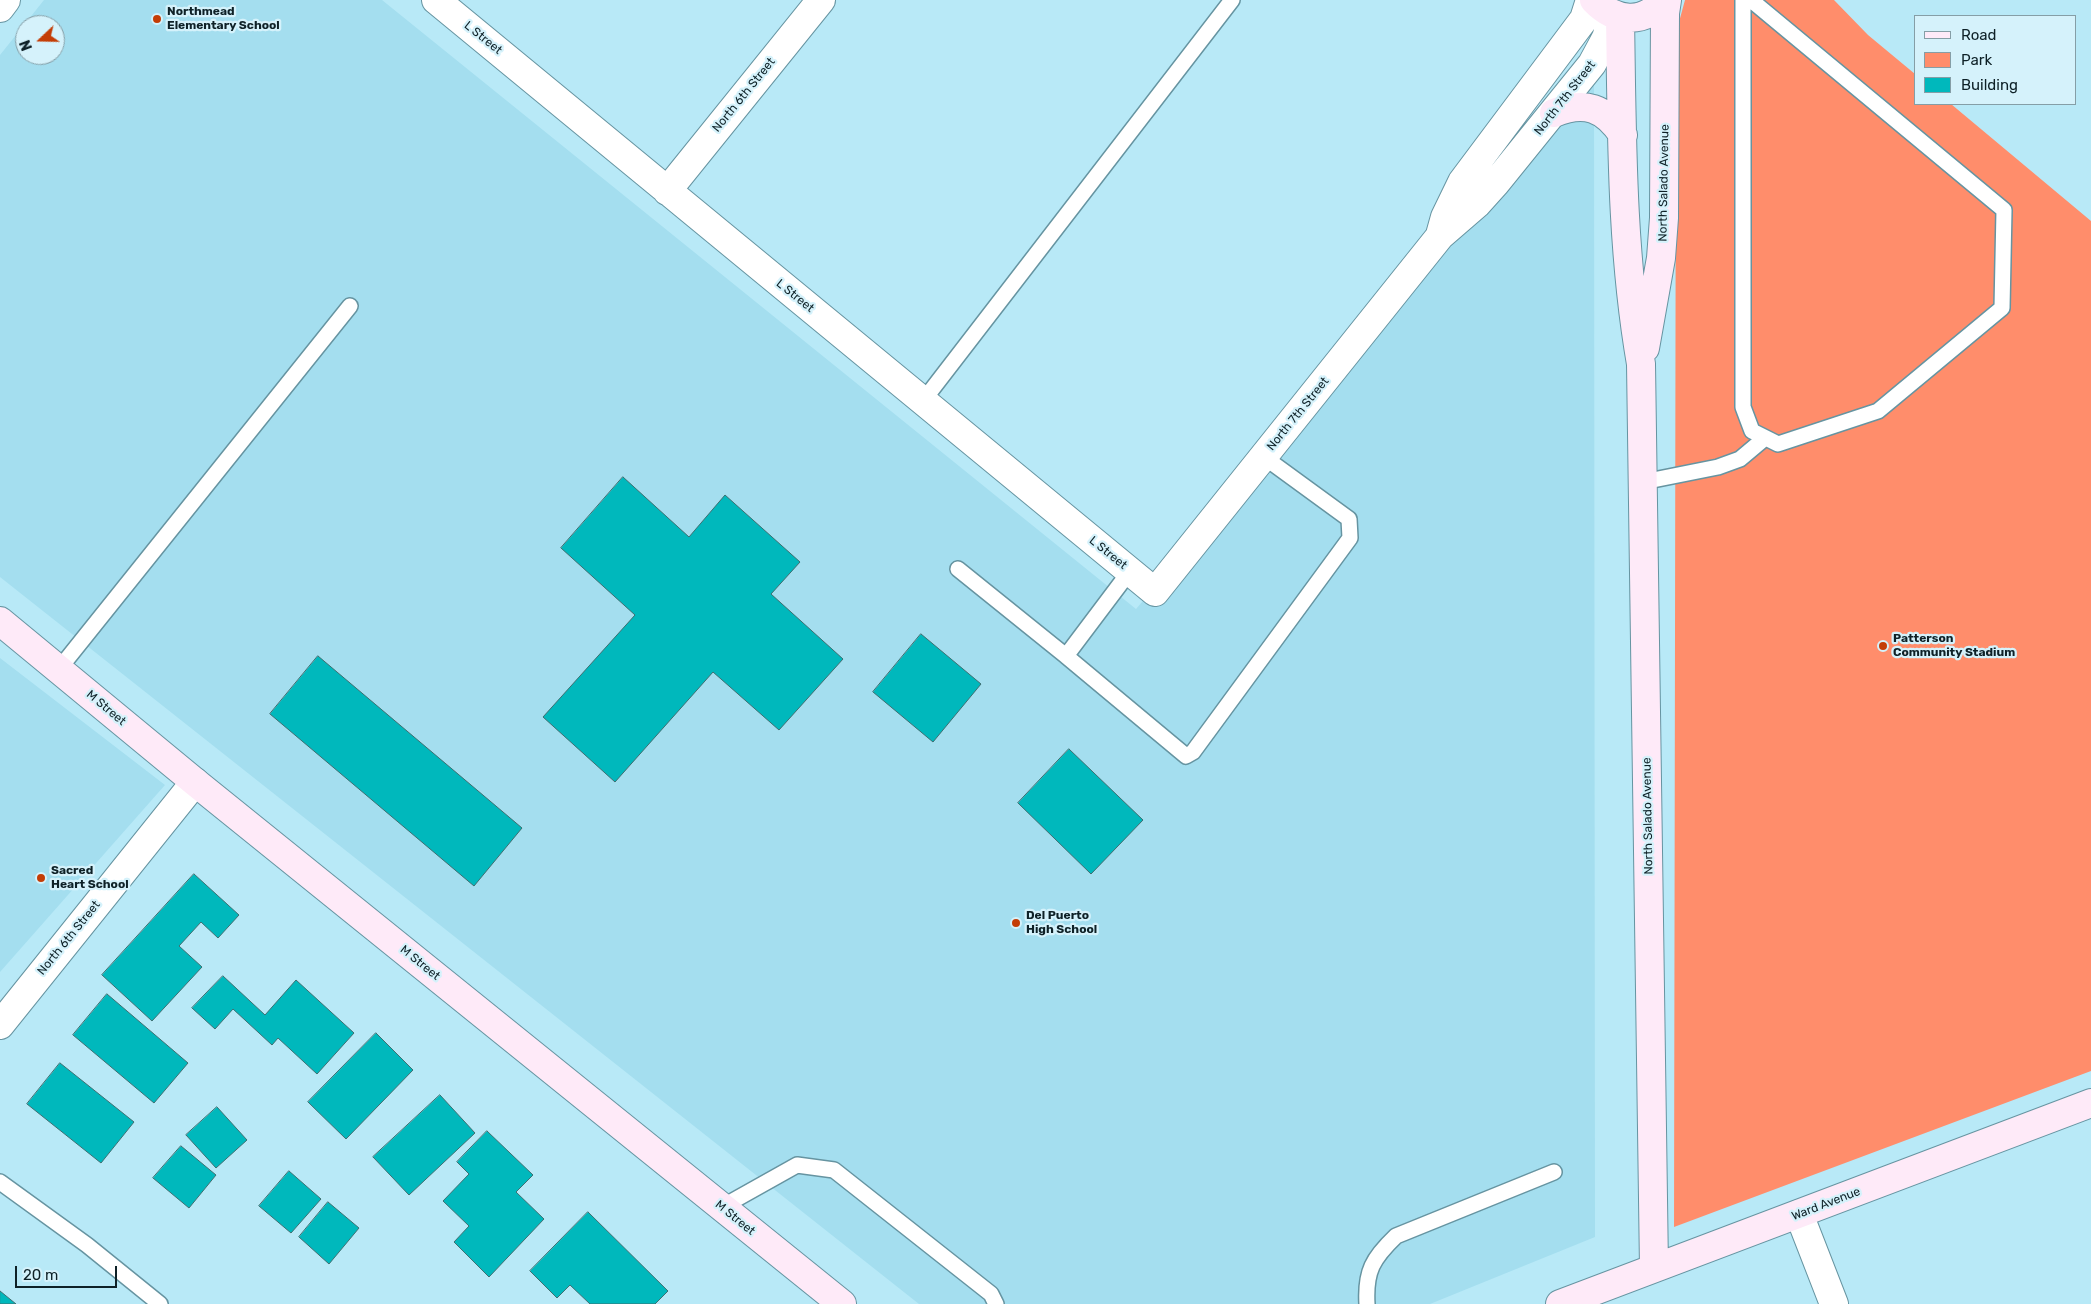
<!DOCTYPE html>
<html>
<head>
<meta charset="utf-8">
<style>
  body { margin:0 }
  #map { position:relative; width:2091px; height:1304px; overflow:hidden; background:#b8e9f7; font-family:Rubik,sans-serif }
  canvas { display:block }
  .legend { position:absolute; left:1914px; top:15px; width:162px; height:90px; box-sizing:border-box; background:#d5f2fb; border:1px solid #859ea6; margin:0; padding:6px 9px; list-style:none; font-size:15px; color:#0e2127 }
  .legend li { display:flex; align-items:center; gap:10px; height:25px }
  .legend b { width:25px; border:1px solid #859ea6 }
  .north { position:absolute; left:15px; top:15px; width:50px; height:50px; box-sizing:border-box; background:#d5f2fb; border:1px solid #859ea6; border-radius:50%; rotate:249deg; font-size:14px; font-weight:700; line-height:20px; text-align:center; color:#0e2127 }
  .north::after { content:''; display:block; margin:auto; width:18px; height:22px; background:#c43d06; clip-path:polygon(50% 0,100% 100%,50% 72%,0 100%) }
  .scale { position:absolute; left:15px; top:1266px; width:102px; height:22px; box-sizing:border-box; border:2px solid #0e2127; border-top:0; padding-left:6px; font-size:15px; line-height:18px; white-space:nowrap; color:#0e2127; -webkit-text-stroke:4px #d5f2fb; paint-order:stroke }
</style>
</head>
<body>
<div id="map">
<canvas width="2091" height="1304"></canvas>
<ul class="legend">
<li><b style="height:6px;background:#feeaf8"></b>Road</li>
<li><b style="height:14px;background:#ff8d6b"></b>Park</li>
<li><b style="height:14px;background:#00b8bc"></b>Building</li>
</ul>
<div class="north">N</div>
<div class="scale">20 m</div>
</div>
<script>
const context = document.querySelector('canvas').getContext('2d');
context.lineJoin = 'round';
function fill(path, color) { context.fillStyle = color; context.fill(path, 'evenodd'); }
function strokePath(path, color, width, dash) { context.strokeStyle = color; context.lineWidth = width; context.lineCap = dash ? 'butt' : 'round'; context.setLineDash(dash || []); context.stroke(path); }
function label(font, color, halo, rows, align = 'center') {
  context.font = font + ' Rubik,sans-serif'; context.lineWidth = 4.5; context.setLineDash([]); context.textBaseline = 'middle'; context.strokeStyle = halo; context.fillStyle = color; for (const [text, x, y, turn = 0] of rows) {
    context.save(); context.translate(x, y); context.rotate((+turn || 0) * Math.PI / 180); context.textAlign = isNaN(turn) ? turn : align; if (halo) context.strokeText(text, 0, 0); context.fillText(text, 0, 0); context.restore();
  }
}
const built = new Path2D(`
  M44,0H382L1136,609L1594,73L1595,1237L1430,1304H919L0,577V55ZM25,25H55V55H25Z
  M0,658L165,785L0,972Z`);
const green = new Path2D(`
  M1685,0H1834L1868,35L1915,74V104H1951L2091,221V1071L1674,1227L1676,33Z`);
const building = new Path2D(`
  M623,477L689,537L725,495L800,562L771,594L843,659L779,730L713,672L615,782L543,717L635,615L561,548Z
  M921,634L981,684L933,742L873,692Z
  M318,656L522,828L474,886L270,714Z
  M1069,749L1143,820L1091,874L1018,803Z
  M194,874L239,915L218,938L201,922L179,946L202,967L152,1021L102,975Z
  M223,976L265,1015L296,980L354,1033L317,1074L278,1038L272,1045L233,1009L215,1029L192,1008Z
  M107,994L188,1063L154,1103L73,1035Z
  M376,1033L413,1070L346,1139L308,1102Z
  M60,1063L134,1122L101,1163L27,1104Z
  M440,1095L475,1133L409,1195L373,1157Z
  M217,1107L247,1140L216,1168L186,1135Z
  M487,1131L533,1175L516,1192L544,1219L489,1277L454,1242L469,1226L443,1201L469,1174L457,1162Z
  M181,1146L216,1175L189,1208L153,1178Z
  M289,1171L321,1199L291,1233L259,1206Z
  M328,1202L359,1228L329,1264L299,1237Z
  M588,1212L668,1291L655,1304H590L570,1285L557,1298L530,1271Z
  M0,1291L16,1304H0Z`);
const lane = new Path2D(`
  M1743,0V407L1752,431L1778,444L1878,411L2002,308L2004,210L1751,0
  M923,401L1232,0
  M1643,482L1718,467L1740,459L1765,438
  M958,569L1066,656
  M1130,571L1066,656L1186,756L1193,752L1350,538L1349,519L1264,457
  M59,669L350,306
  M0,1182L87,1245L160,1304
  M722,1207L797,1165L834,1170L991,1294L996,1304
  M1367,1304C1365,1271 1373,1258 1396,1236L1554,1172`);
const street = new Path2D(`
  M436,0L1155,592L1440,236L1477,204L1495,184L1592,64L1606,38L1613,15
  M0,8L6,0
  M667,191L821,0
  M1440,235L1445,217L1462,182L1578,27L1584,19L1590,0
  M0,1025L195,782
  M1799,1214L1834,1304`);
const secondary = new Path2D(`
  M1594,0C1614,21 1644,26 1663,0
  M1620,17C1622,133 1621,249 1641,364L1654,1268
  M1554,113C1585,100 1605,108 1623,135
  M1645,348L1661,258L1664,218L1665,13L1667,0
  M0,621L195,782L842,1304
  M1560,1304L2091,1103`);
const markers = [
  [157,19,5,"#c43d06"],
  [1883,646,5,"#c43d06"],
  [41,878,5,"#c43d06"],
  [1016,923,5,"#c43d06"]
];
const poiNames = [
  ["Northmead",167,12],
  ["Elementary School",167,26],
  ["Patterson",1893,639],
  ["Community Stadium",1893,653],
  ["Sacred",51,871],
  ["Heart School",51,885],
  ["Del Puerto",1026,916],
  ["High School",1026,930]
];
const streetNames = [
  ["L Street",483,38,39],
  ["North 6th Street",744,95,-51],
  ["North 7th Street",1565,98,-52],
  ["North Salado Avenue",1664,183,-89],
  ["L Street",795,296,39],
  ["North 7th Street",1298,414,-51],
  ["L Street",1108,553,39],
  ["M Street",106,708,40],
  ["North Salado Avenue",1648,816,-91],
  ["North 6th Street",69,938,-51],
  ["M Street",420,963,39],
  ["Ward Avenue",1826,1204,-21],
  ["M Street",735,1218,39]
];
fill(built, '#a4deef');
fill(green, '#ff8d6b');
fill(building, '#00b8bc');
strokePath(building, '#3e6f71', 1);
strokePath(lane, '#6694a1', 18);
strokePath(street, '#6694a1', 30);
strokePath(secondary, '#6694a1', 30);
strokePath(lane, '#fff', 15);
strokePath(street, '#fff', 28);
strokePath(secondary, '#feeaf8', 28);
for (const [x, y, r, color] of markers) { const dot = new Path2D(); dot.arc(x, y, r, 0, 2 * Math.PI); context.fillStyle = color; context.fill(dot); strokePath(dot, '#d5f2fb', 2); }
label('bold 12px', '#0e2127', '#d5f2fb', poiNames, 'left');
label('12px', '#0e2127', '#d5f2fb', streetNames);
</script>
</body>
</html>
